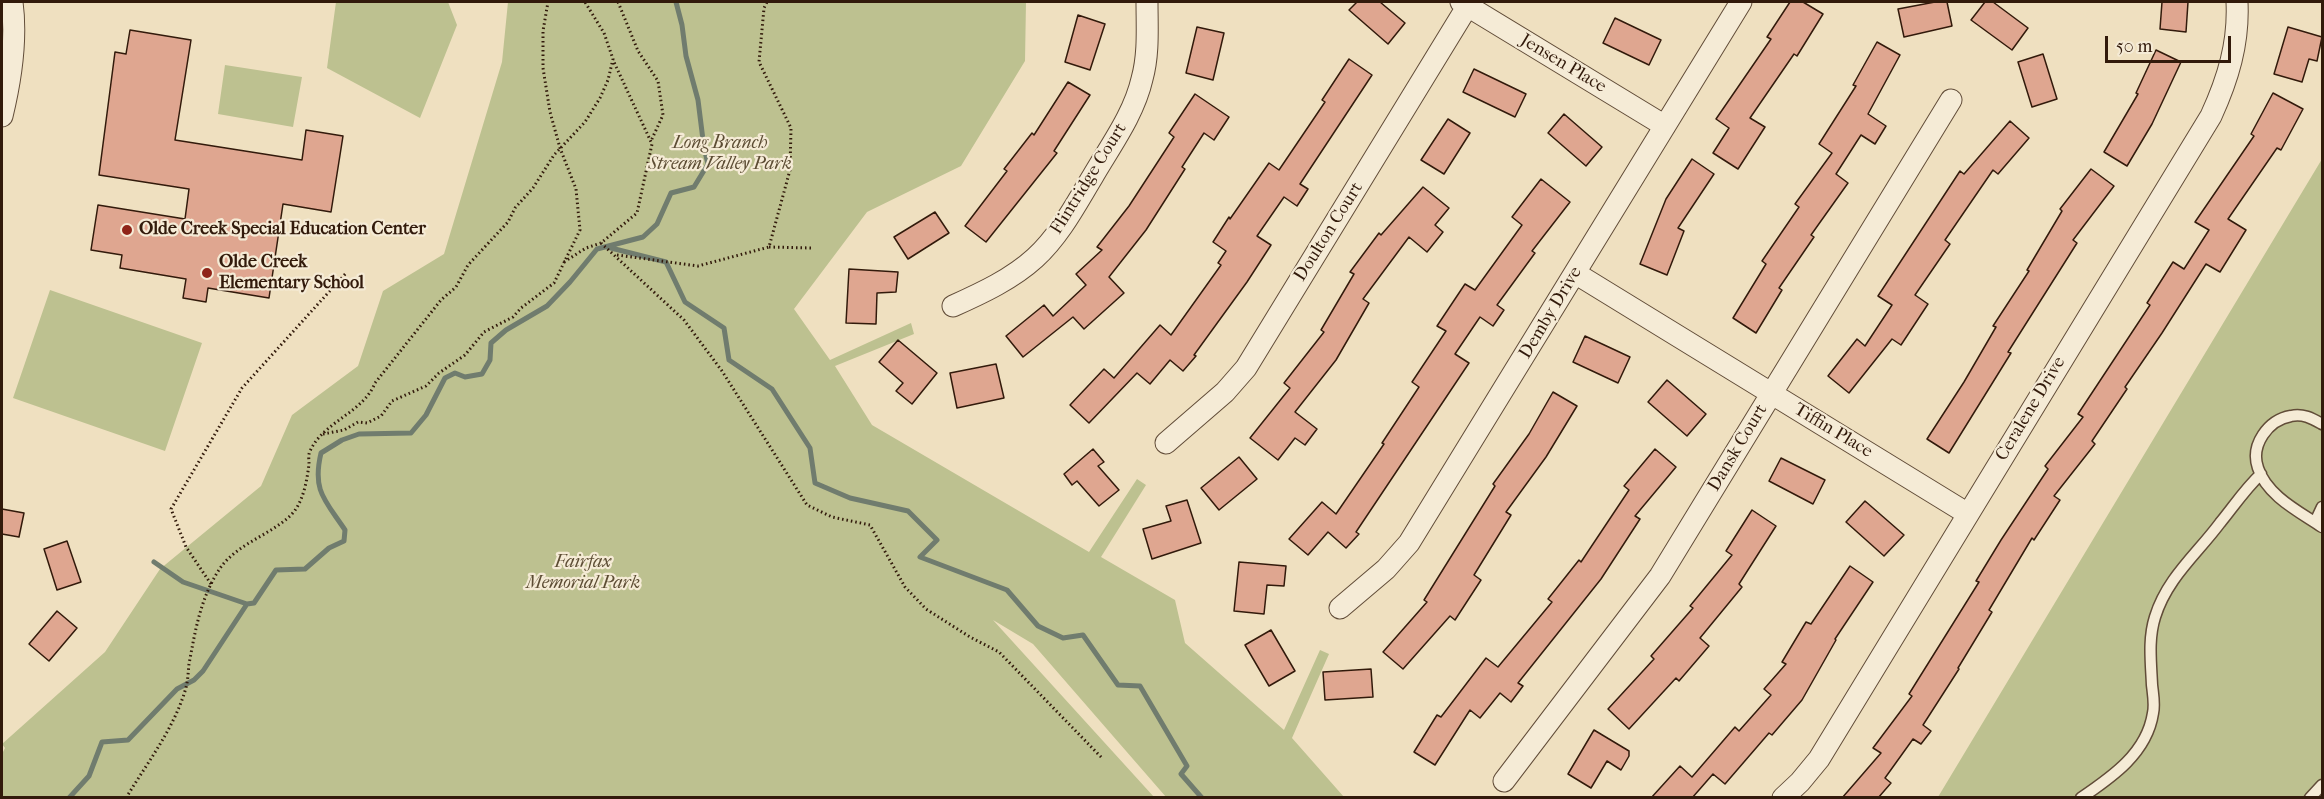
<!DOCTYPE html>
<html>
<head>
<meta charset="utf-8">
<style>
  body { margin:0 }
  #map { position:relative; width:2324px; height:799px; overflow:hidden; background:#efe0c0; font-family:"IM FELL French Canon",serif }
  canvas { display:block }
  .frame { position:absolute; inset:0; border:3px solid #321a0b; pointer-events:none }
  .scale { position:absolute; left:2105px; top:36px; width:126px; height:27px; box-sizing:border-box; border:3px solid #321a0b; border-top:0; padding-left:8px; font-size:18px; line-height:21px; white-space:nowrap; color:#321a0b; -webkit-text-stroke:4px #f5ebd6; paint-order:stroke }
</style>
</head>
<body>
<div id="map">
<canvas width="2324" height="799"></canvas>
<div class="frame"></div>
<div class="scale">50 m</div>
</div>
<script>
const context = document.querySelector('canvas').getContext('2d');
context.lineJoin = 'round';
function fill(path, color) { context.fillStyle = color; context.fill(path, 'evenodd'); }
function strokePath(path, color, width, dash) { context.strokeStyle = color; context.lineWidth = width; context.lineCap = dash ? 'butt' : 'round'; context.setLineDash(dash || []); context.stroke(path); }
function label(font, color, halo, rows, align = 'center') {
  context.font = font + ' "IM FELL French Canon",serif'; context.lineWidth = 4.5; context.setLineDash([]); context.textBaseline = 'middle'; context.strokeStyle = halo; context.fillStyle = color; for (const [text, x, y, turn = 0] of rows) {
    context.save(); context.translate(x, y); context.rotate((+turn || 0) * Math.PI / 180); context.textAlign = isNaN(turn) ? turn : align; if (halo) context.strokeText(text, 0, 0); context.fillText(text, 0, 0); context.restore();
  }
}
const green = new Path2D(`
  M336,2H448L457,25L420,118L327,68Z
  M508,2H1026L1025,61L961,166L867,212L794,309L830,360L911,323L914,334L835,366L872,425L1089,552L1137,479L1146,485L1101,557L1175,600L1185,643L1284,730L1320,650L1329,654L1292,738L1344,797H1166L1033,644L993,620L1154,797L2,798V754L5,748L2,744L105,652L160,569L261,486L292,415L358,366L383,291L444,254L502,62Z
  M225,65L302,77L293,127L218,114Z
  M2322,159V797H1938Z
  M50,290L202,343L165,451L13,398Z`);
const stream = new Path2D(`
  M607,247L666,262L685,302L724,328L729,360L772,389L810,448L815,483L850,498L908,511L937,540L920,557L1007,590L1038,626L1063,638L1083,635L1118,685L1140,686L1187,766L1181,774L1202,798
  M154,562L183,582L247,604
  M69,798L89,776L102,742L128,740L177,689L194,680L203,671L247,604L254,603L276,570L305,569L329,548L344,541L345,530C325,500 312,491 321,453L342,440L359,434L411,433L426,415L445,378L455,373L465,377L482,374L490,360L491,343L506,330L547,306L570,282L597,249L643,237L657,224L671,193L694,187L708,164L704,148L698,100L686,56L682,25L676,2`);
const building = new Path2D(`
  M1357,2H1380L1405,23L1388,44L1349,10Z
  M1790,2H1803L1823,14L1797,56L1794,54L1750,118L1765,127L1738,169L1713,153L1729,128L1716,119L1771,39L1767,37Z
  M1935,2H1947L1952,26L1904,37L1898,9Z
  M1985,2H1993L2028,28L2012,50L1971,20Z
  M2162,2H2188L2186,32L2160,29Z
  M1078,15L1105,24L1090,70L1065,62Z
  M1615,18L1661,40L1649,65L1603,43Z
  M1197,27L1224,33L1213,80L1186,73Z
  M2288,27L2322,37L2317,61L2309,59L2302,82L2274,74Z
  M130,30L191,40L175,140L302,160L306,130L343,136L331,212L283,204L269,298L208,288L206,302L183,298L186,279L120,268L122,255L91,250L98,205L185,219L189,189L99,175L115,52L126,54Z
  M1877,42L1900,55L1868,114L1886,126L1875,144L1861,135L1836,174L1848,183L1811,235L1814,237L1779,288L1782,290L1756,333L1733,318L1766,264L1762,261L1799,207L1795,204L1832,153L1819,144L1856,86L1853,85Z
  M2156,50L2181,62L2152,124L2127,166L2104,152L2138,94L2136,93Z
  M2043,54L2057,99L2032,107L2018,62Z
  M1349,59L1372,75L1300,184L1308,189L1297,206L1284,197L1257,236L1271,245L1247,282L1194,355L1196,356L1183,371L1170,360L1150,384L1137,373L1089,423L1070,405L1104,369L1114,378L1160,325L1171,335L1221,265L1218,263L1226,251L1213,242L1229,217L1230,219L1269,163L1279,170L1325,102L1322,100Z
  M1474,69L1526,94L1515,117L1463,92Z
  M1068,82L1090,95L1054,151L1057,153L986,242L965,226L1007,171L1004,169L1032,133L1034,135Z
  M2273,93L2303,109L2281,150L2277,148L2228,219L2246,230L2220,272L2206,264L2162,333L2125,387L2127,389L2092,441L2095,444L2054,496L2060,500L2034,540L2032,538L1989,610L1992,612L1958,668L1959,669L1923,725L1931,731L1921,744L1913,739L1885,778L1891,783L1878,798H1842L1881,753L1873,748L1912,696L1909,694L1979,582L1976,581L2001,540L2048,469L2045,466L2083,417L2078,414L2150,305L2147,303L2173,262L2184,269L2209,230L2195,222L2254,136L2251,134Z
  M1195,94L1229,117L1214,140L1204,133L1182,167L1185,169L1146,230L1109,277L1124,293L1084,329L1073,317L1023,357L1006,336L1044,305L1053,316L1086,285L1076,274L1102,250L1097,247L1129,206L1174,137L1169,133Z
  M1564,114L1602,147L1586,166L1548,133Z
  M1448,119L1470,133L1444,174L1421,160Z
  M2010,121L2029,138L1998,174L1993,170L1945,240L1950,244L1915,295L1928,304L1901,345L1892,339L1849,393L1828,376L1857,339L1865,346L1892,305L1878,296L1960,171L1964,174Z
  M1692,159L1714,174L1678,228L1684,231L1667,275L1640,264L1666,199Z
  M2091,169L2114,186L2073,240L2077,243L2008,352L2011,353L1949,453L1927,439L1964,382L1996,327L1993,326L2029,271L2027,270L2062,211L2060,209Z
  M1541,179L1570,202L1532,251L1535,253L1497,305L1504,310L1493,326L1480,317L1455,354L1469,363L1356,532L1359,534L1346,548L1328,532L1308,555L1289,539L1322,502L1336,514L1384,444L1382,443L1419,387L1412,382L1446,331L1437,326L1465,284L1475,290L1522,225L1512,217Z
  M1423,187L1449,208L1435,225L1443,232L1427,252L1409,237L1363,299L1369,303L1336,360L1295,412L1317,429L1305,445L1295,438L1278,460L1250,438L1290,388L1284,383L1324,332L1321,330L1354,274L1350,272L1379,233L1381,235Z
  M935,212L949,233L908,259L894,237Z
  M849,269L898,272L896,292L877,293L876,324L846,323Z
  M1585,336L1630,357L1618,383L1573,362Z
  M898,340L937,373L912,404L896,391L903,383L879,362Z
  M996,364L1004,398L957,408L950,373Z
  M1667,380L1706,414L1687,436L1648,402Z
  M1553,392L1577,406L1546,457L1506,512L1511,515L1474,575L1481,580L1455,620L1450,616L1403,669L1383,652L1427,602L1424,600L1495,486L1493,484L1529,434Z
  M1093,449L1104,462L1098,466L1119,490L1099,506L1077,481L1072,485L1064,474Z
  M1655,449L1676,467L1635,516L1640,519L1601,579L1518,683L1523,686L1511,702L1500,693L1480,718L1470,710L1435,765L1414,752L1437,715L1441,717L1486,658L1498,667L1552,602L1548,599L1579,560L1581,562L1629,490L1624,486Z
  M1239,457L1257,479L1219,510L1201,488Z
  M1781,458L1825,480L1813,504L1769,481Z
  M1187,500L1201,543L1152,559L1143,529L1171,521L1166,506Z
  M1865,501L1904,535L1884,556L1846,522Z
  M2,509L24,513L19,537L2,534Z
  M1752,510L1776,526L1739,584L1742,587L1700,638L1709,646L1679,681L1676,678L1629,729L1608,709L1654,659L1651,656L1693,608L1690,606L1732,555L1726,551Z
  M67,541L81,582L57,590L44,549Z
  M1239,562L1286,566L1284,586L1267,585L1264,614L1234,611Z
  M1850,566L1873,582L1835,639L1836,640L1802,700L1772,735L1769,733L1725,784L1713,774L1692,798H1651L1680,766L1692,777L1735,727L1739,731L1771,695L1764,689L1786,664L1782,662L1806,622L1811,624Z
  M57,611L77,628L49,661L29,644Z
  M1271,630L1295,671L1269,686L1245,645Z
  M1371,669L1373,697L1325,700L1323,672Z
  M1594,730L1629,751V756L1621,770L1607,761L1591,788L1568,774Z`);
const path = new Path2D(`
  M618,2L638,51L658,81L663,115L651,141
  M601,243L684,320L722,371L807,505L832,517L870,525L905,587L926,609L970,637L999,652L1103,759
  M769,247L811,248
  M617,255L698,266L769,247L790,170L791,128L759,62L764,8L767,2
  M564,262L586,248L601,243L637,213L652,144L613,60
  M323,434L344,430L358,422L367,423L381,416L392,401L426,386L439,373L465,355L484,332L513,317L521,308L554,283L580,230L576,189L560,148L550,112L543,68V31L548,2
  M211,584L186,547L171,509L242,388L347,272
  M126,798C147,763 173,730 185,691C188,682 188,673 189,664C195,632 200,601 217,573C234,544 268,537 291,515C303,503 307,481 309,464C309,460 308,455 310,451C324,421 363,413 375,383L441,300L456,287L468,265L508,222L515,208L533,188L554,155L585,122L600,98L608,80L613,59L604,33L585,2`);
const lane = new Path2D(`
  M2322,424C2313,419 2303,413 2291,416C2268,420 2250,445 2258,468C2267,496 2300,512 2322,527
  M2315,522L2322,507
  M2081,798C2112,777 2147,753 2153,713C2155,704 2153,694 2152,685C2151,662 2148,639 2155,617C2167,578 2197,554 2220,523C2234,506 2245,489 2261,474
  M2310,798L2322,785`);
const street = new Path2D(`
  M1461,2L1665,126
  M2,116C11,79 17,39 12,2
  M1575,273L1968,514
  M953,306C982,293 1012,279 1035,258C1060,235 1076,204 1093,176C1111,145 1134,114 1142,79C1149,54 1147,27 1147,2
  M1166,443L1225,392L1246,368L1470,2
  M1340,608L1386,569L1409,543L1741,2
  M1504,781L1660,576L1951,100
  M1783,798L1800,782L1819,759L2211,116C2228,79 2239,43 2237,2`);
const markers = [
  [127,230,6,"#8f2418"],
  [207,273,6,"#8f2418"]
];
const streetNames = [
  ["Jensen Place",1563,64,31],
  ["Flintridge Court",1089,179,-58],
  ["Doulton Court",1329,232,-58],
  ["Demby Drive",1551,313,-59],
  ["Ceralene Drive",2031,409,-59],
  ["Tiffin Place",1833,431,31],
  ["Dansk Court",1738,448,-59]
];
const parkNames = [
  ["Long Branch",720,144],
  ["Stream Valley Park",720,165],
  ["Fairfax",583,563],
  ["Memorial Park",583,584]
];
const poiNames = [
  ["Olde Creek Special Education Center",139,230],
  ["Olde Creek",219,263],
  ["Elementary School",219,284]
];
fill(green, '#bdc190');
strokePath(stream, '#707c6e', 5);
fill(building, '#dfa690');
strokePath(building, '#321a0b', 1.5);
strokePath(lane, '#614c38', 13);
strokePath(street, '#614c38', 23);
strokePath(path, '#321a0b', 3, [1.5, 3]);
strokePath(lane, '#f5ebd6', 10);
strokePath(street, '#f5ebd6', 21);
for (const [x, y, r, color] of markers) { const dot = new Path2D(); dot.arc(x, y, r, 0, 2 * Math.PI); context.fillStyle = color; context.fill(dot); strokePath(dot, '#f5ebd6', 2); }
label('18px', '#321a0b', '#f5ebd6', streetNames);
label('italic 18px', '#5c4c33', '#f5ebd6', parkNames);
label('bold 18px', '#321a0b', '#f5ebd6', poiNames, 'left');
</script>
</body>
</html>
